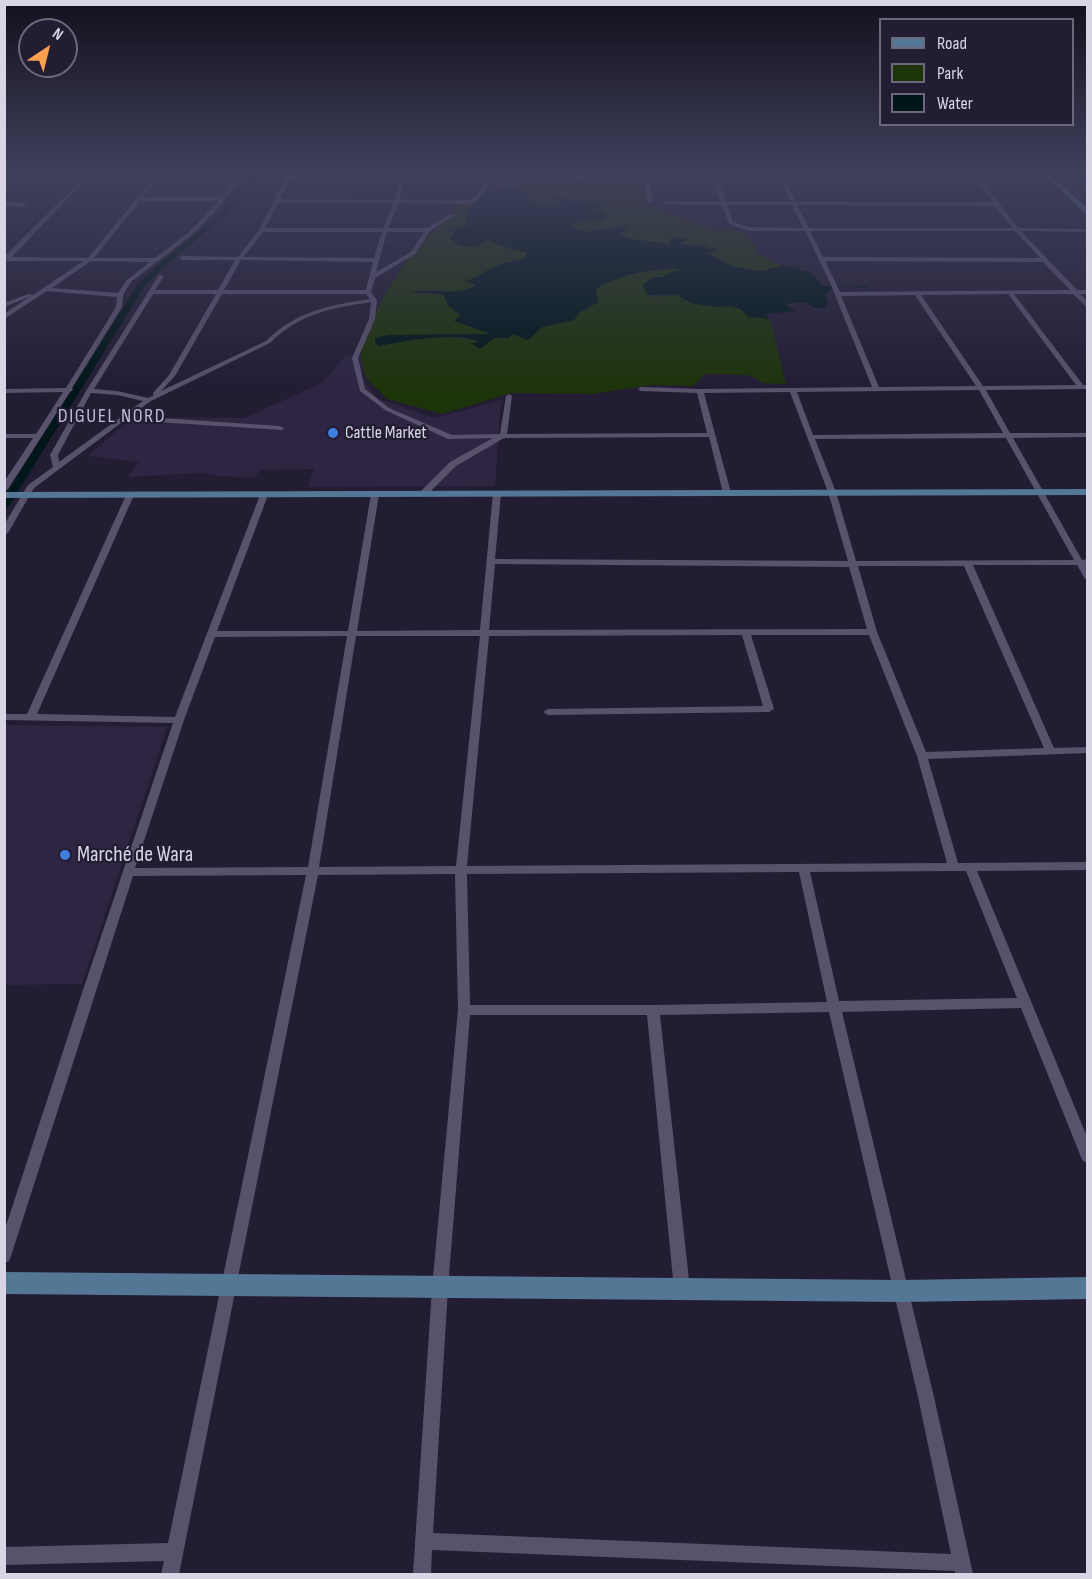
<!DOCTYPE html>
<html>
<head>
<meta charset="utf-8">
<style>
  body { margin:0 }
  #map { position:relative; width:1092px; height:1579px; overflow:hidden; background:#231d34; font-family:"Sofia Sans Condensed",sans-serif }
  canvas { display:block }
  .frame { position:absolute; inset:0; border:6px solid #d9d5e5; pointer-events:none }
  .legend { position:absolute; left:879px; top:18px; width:195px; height:108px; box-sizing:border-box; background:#231d34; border:2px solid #6c677b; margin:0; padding:8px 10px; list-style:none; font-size:18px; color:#d9d5e5 }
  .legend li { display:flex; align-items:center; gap:12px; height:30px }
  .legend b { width:30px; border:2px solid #6c677b }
  .north { position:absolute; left:18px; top:18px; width:60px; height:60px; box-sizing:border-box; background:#231d34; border:2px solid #6c677b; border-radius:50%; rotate:35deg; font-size:16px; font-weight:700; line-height:24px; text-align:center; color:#d9d5e5 }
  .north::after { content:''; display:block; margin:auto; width:21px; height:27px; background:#fa9f4e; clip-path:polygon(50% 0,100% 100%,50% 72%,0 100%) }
</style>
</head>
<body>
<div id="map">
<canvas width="1092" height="1579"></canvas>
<div class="frame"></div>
<ul class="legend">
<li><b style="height:8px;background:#557796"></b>Road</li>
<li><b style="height:16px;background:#1d330a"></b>Park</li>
<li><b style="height:16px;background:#001618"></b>Water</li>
</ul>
<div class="north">N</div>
</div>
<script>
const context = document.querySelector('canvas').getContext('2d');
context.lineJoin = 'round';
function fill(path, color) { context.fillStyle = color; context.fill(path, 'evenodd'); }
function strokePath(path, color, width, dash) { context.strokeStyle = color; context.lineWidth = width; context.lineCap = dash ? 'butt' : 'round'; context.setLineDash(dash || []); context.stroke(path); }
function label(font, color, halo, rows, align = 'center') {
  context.font = font + ' "Sofia Sans Condensed",sans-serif'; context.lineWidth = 4.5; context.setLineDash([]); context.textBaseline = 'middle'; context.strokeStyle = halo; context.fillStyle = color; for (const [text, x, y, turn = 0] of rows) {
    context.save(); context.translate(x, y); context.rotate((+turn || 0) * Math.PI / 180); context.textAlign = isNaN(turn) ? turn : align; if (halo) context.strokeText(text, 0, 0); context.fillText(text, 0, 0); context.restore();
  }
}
const built = new Path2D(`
  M346,355L361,356L362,378L378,399L435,418L501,400L495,486L308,487L314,469L260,470L254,478L218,476L201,473L127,477L139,462L88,456L133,417L245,418L323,382Z
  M4,725L167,727L82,984L5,985Z`);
const green = new Path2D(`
  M513,182L642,183L646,195L644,203C677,215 706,232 742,231L755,246L757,253L782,266L761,271L731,266L706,252L714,248H704L702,244L692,246L679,243L687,240L672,237L670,244H665L630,239L621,235L627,226L584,232L569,226L581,220L594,221L600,211L587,210L605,203L579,202V197L572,202L556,200L563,202L556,206H537L521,193L489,190L470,206L466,227L449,231L456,234L450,238C465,251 474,248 489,240L510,249L527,252L526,258C516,261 506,262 497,266C484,271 483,277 466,280L477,285C452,299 436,285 413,292L444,295L448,305L461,316L455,321L491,334L381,336L383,345C403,338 462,333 481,343H474L477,345L495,337L508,338L513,334L528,340L542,327L574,320L578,313L598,302L596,289L604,282L628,274L677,268L682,271C672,274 663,278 652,277V297L677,295L691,303L717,307L730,306L770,319L786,384L764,383L749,375L704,374L694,386L652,385L592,394L511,393L442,414L387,399L366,378L361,359L362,338L393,280L414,251L463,201L473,199C482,185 497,185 513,182Z`);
const water = new Path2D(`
  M512,186L521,192L527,191L529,201L537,206L561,205L562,202L553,197L558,196L572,202L581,197L579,202L607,203L589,210L605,213L606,221L581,220L569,226L584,232L628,226L621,235L630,239L669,244L672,237L688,240L679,243L692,246L707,244L704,248L718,249L707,253L731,266L761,271L782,266L798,267L801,271H808L823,286H863L877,290C863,287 834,283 825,294L828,303L825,307L814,308L805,302L788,303L786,305L796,311L765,314L770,319L749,317L739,308L730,306L717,307L691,303L677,295H647L643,285L652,277H663L670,272L682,270C666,264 610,277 596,289L598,302L579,313L574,320L542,327L528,340L513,334L508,338C489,337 494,340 480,349L471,343L480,342C459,330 402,342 379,346L375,343V338L389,335L491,334L454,321L460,315L448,305L444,295L426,292L409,293C433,287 454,298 476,285L465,281C480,277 483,272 496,266C506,262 516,261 525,258L527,252L510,249L488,240C474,248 464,251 449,238L456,234L447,230L466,227C468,221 466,214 470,208C480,189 495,192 512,186Z`);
const canal = new Path2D(`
  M257,171H263L227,215L168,263L144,287L9,506L4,509V497L138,284L163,260L216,218Z`);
const street = new Path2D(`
  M90,171H94L12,257L88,258L159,171H163L142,197H221L242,171H246L220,206L193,234L131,282L123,295L122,307L72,388L73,390L70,392L8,489L4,491V482L33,438H4V434H36L63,392L4,393V389L66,388L116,307L117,297L47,291L4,319V314L29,297L4,307V303L28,294L33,295L83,261H4V257ZM140,201H219L189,232L155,258H94ZM91,261L150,262L127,280L118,293L52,288Z
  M402,171H406L405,177H644L643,171H647L649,177L713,178L711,171H715L718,178L1035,179L1037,181H982L1018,228L1088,229L1087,232L1021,231L1077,290H1088V294H1080L1088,302V308L1073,294H1014L1083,385H1088V389L986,390L1010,433H1088V437L1013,438L1082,560L1088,559V565H1085L1088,569V579H1085L1077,565H973L1054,748L1088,747V753L928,759L958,863L1088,862V870L977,871L1088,1139V1163L1083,1161L1081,1157L1021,1008L842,1012L934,1397L973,1574H955V1571L432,1550L431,1574H413L432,1288L458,1010L455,874L318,875L179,1574H161L164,1561L4,1565V1547L168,1543L306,875L133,876L11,1256L9,1261L4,1263V1232L84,987L173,723L4,720V714H27L127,493H133L134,495L37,714L175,717L260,495L264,493L268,495L217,631H348L371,494L375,492L379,494L357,631L480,630L493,493L497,491L501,493L495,559L848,561L828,492L790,392L704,393L731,493L730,495H724L723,493L709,437L504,438L456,466L426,496H420V492L450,462L493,438L448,439L385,410L360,391L352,358L369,319L371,302C331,308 299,314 270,343L151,401L130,416L280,426L284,428L283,430L125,420L34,488L8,533L4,535V525L28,485L53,467L50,455L86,391L159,275L164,276L155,290H218L235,260H182L179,258L182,256L238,257L259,230L289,172L293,173L292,177H400ZM290,179L400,180L395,200L280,199ZM404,180H488L473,199L468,200H400ZM493,180H644L647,201L650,203L653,201L649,180L714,181L721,202L666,201L663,203L666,205H722L729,224L748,231H805L831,285L872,387L700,389L641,387L638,389L641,391L697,393L707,433L507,434L512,396L509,394L506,396L500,434L452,435L389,408L365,389L358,358L375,319L377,300L371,292L375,278L415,254L430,231L455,215L450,214L427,228H388L399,203L468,204L477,201ZM719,181H781L791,202H726ZM785,181H977L993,202H796ZM278,203H394L383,228H265ZM727,205H792L803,228L749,227L733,222ZM797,205L995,206L1013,228H809ZM810,231H1015L1040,258L823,257ZM263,232H382L374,258L243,257ZM387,232H424L411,252L376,272ZM241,260L373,262L366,290H224ZM825,261L1043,262L1070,290L840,292ZM153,294H216L169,375L153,393V396L148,398L117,391L94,389ZM222,294H366L370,299C330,305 296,311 266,341L161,391L175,376ZM1008,294L1076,385L983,386L921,295ZM915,295L976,386L879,387L841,296ZM979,390L1003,433L813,435L797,392ZM91,393L117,395L143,401L59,462L58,455ZM1006,438L1074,560L856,561L836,492L815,439ZM495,564L849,567L867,629L489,630ZM858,566H964L1044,748L926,752L877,632ZM742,635L763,706L548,709L543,712L548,715L769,712L774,709L751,635H869L917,756L947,863L467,866L489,636ZM347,636L308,867L135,868L184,720L215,637ZM356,636H480L456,866L319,867ZM955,871H966L1017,998L839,1001L810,872ZM799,872L827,1002L653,1005H470L467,874ZM829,1012L918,1397L951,1554L433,1533L448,1288L470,1015H647L674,1289L677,1294L682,1297L687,1294L690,1289L660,1015Z
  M1085,188H1088V192L1083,191Z
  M4,202L24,203L27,205L24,207L4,206Z`);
const secondary = new Path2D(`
  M1041,171H1047L1088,209V216Z
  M1088,489V495L4,498V492Z
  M4,1272L902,1280L1088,1277V1299L902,1302L4,1294Z`);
const markers = [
  [333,433,6,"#3f7fe0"],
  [65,855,6,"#3f7fe0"]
];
const farPoinames = [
  ["Cattle Market",345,433]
];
const farNeighbourhoodnames = [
  ["DIGUEL NORD",112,417]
];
const poiNames = [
  ["Marché de Wara",77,855]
];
fill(built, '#2d2542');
fill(green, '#1d330a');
fill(water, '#001618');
fill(canal, '#001618');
fill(street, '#58526c');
fill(secondary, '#557796');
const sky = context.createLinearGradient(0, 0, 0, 392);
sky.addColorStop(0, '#13101d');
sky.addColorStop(0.44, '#3f405c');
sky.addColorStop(1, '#3f405c00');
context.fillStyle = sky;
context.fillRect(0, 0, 1092, 392);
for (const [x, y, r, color] of markers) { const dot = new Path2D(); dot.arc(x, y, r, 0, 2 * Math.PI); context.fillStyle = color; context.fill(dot); strokePath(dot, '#231d34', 2); }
label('18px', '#d9d5e5', '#231d34', farPoinames, 'left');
context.letterSpacing = '1.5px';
label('20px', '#c0bad8', '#231d34', farNeighbourhoodnames);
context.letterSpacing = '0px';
label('22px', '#d9d5e5', '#231d34', poiNames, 'left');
</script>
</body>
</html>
